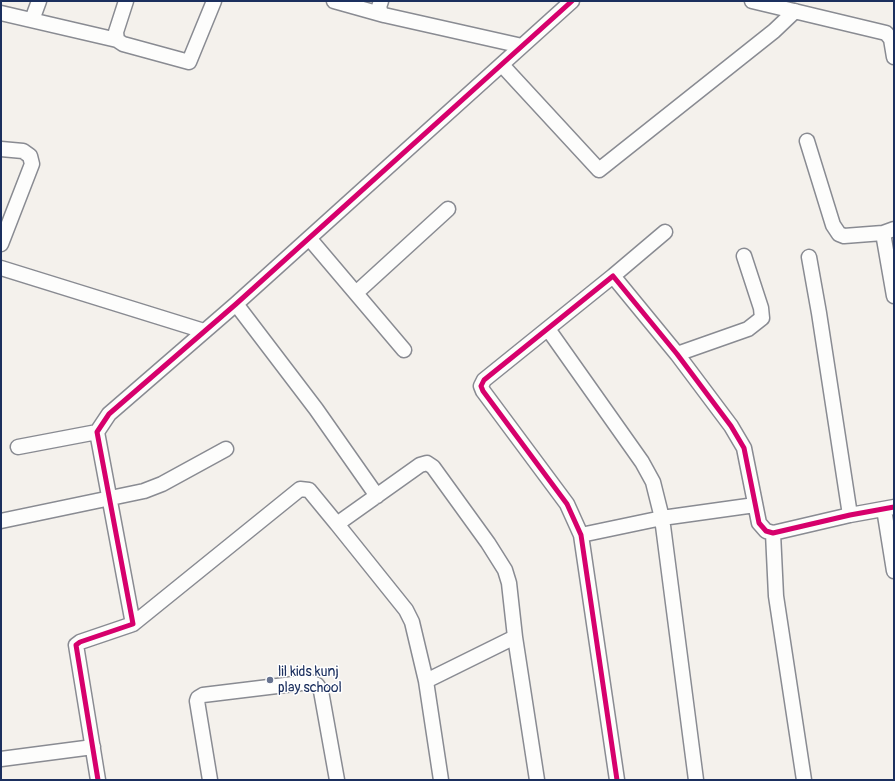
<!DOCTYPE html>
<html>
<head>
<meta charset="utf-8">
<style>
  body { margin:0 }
  #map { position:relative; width:895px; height:781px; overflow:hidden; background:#f4f1ec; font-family:Pangolin,sans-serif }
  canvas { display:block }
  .frame { position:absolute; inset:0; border:2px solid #1b2f5e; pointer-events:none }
</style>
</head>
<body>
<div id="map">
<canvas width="895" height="781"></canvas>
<div class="frame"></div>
</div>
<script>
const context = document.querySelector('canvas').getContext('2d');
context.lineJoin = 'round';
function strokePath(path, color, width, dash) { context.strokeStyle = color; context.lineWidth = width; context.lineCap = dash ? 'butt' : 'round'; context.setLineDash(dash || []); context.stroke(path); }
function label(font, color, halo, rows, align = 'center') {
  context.font = font + ' Pangolin,sans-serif'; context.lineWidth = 3; context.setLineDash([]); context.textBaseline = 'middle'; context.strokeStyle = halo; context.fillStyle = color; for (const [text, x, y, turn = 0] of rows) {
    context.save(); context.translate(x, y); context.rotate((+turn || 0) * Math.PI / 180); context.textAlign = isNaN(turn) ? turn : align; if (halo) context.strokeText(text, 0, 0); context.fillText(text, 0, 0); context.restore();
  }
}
const minor = new Path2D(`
  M126,1L116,32L117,40L123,44L189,62L214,1
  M334,1L384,15
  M381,1L379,7L381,13L384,15L522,46
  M752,1L886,33L891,39L894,57
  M1,13L117,40
  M32,20L39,1
  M502,65L599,170L774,31L795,11
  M807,141L833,225L839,234L844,236L883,233
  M1,149L23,151L30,156L32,164L1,244
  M894,229L883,233L894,296
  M309,238L404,350
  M809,257L819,313L850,515
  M1,268L204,331
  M613,276L665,232
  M356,293L448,209
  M236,304L316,409L377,496
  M548,329L642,462L653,482L662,518L696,780
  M677,354L748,329L762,318L761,308L744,256
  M18,447L97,432
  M884,509L894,571
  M1,521L144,491L162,484L226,449
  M773,533L776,596L804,780
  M581,535L662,518L755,505
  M133,624L300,489L309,490L337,524
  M515,637L537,780
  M426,681L515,637L509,583L505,570L488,543L433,467L427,463L420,465L337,524L406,610L412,622L426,681L441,780
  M1,759L93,747
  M98,780L76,645L80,642L133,624L97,432L109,414L236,304L572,1
  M210,780L197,701L198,698L203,695L310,682L317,685L321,691L337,780
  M617,780L581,535L567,504L483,391L481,386L484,380L613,276L677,354L731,426L744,448L759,523L766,531L773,533L850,515L894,507`);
const cycleway = new Path2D(`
  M98,780L76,645L80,642L133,624L97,432L109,414L236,304L572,1
  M617,780L581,535L567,504L483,391L481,386L484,380L613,276L677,354L731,426L744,448L759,523L766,531L773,533L850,515L894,507`);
const markers = [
  [270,680,4,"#677390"]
];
const poiNames = [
  ["lil kids kunj",278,672],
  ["play school",278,688]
];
strokePath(minor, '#898b92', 17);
strokePath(minor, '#fdfdfc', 14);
strokePath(cycleway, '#d6006c', 5);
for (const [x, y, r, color] of markers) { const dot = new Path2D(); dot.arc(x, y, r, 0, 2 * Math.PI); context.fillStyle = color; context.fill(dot); strokePath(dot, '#fff', 1.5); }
label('14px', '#1b2f5e', '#fff', poiNames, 'left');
</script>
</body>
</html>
